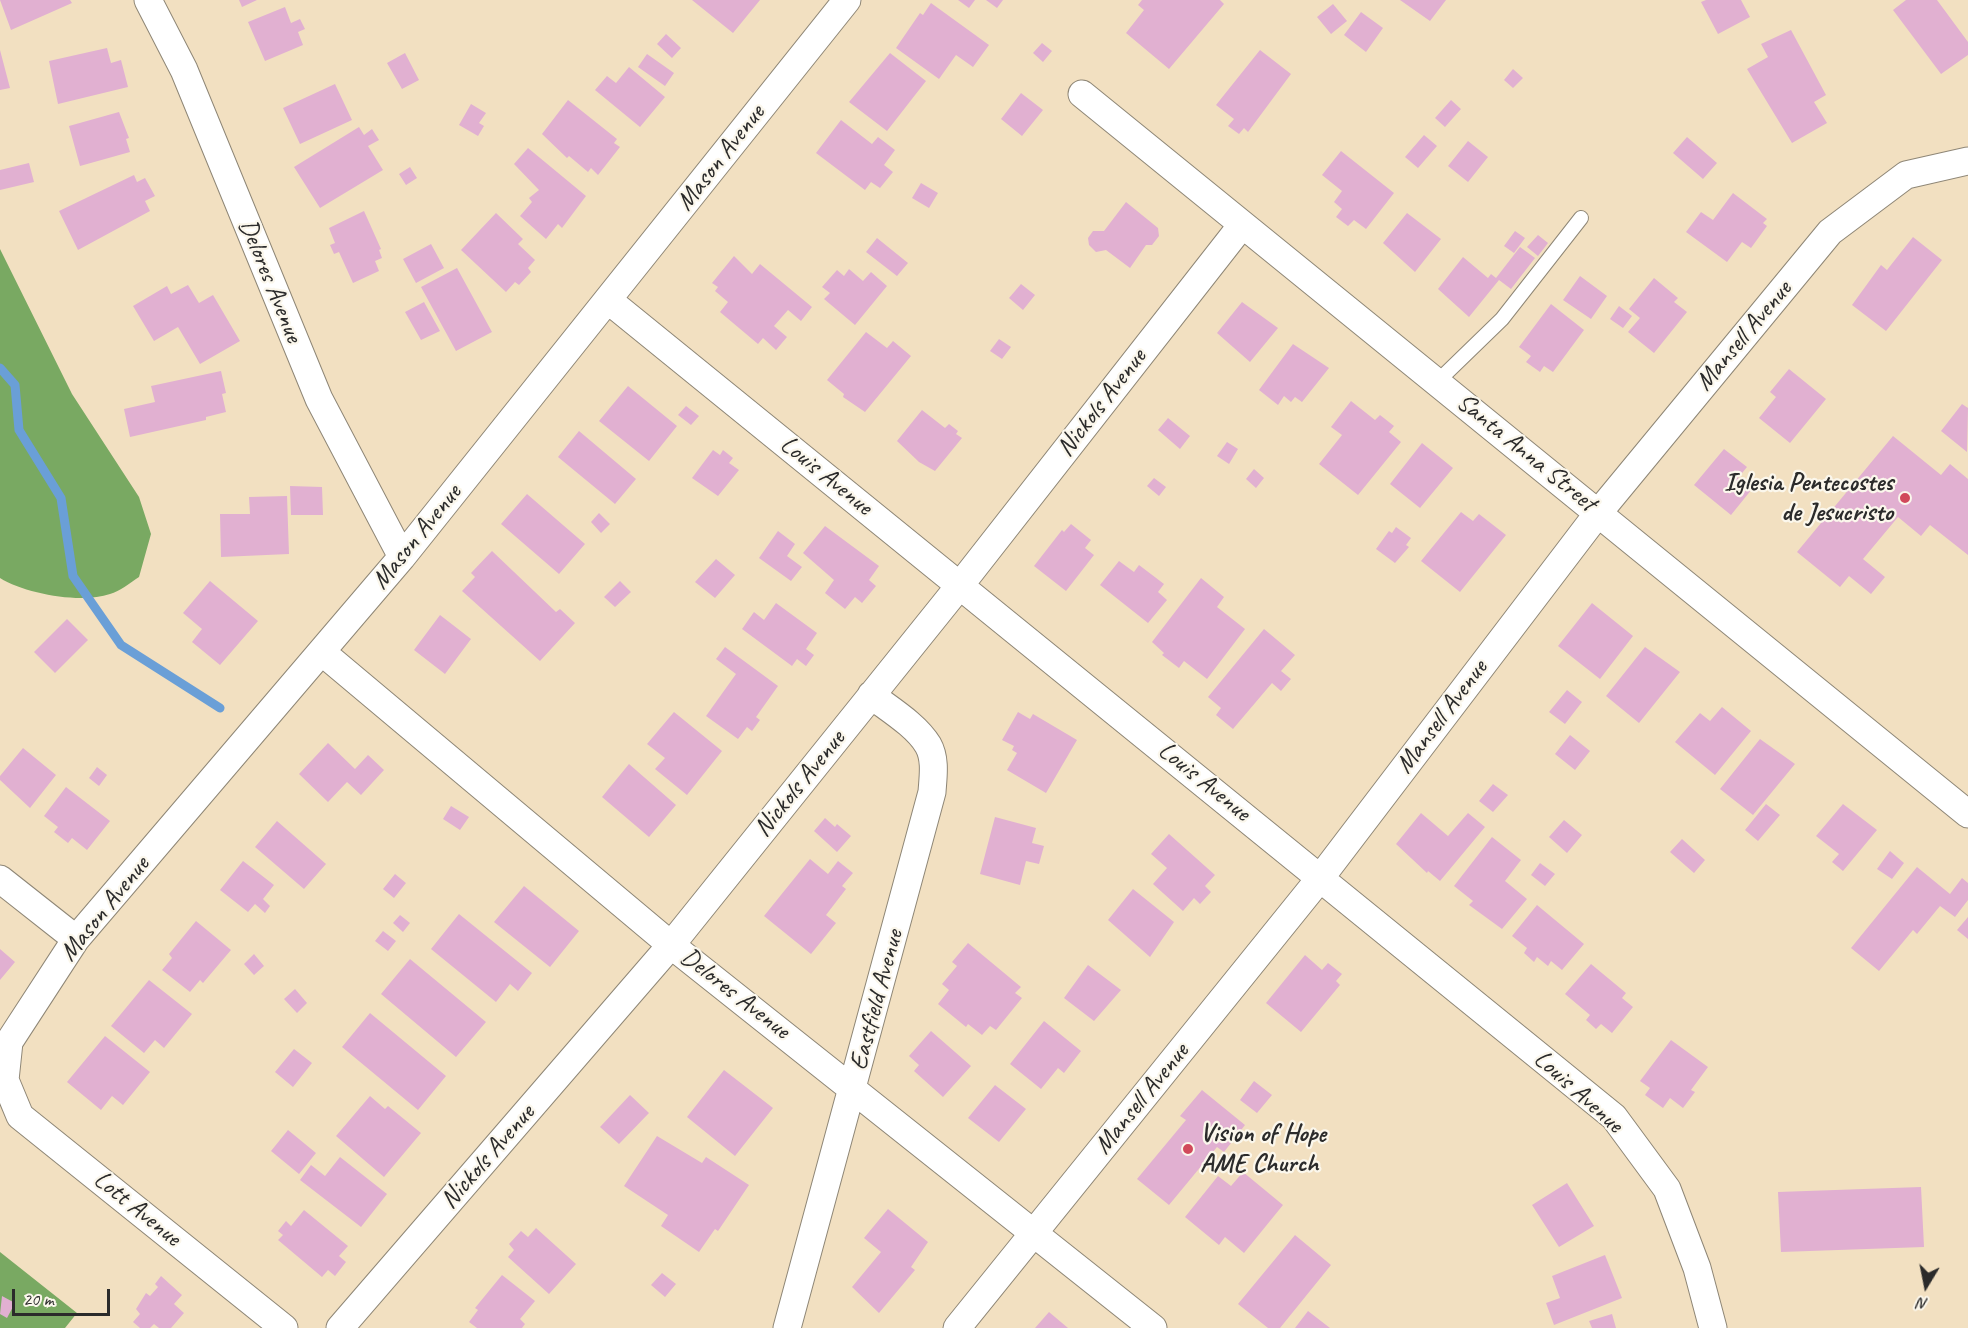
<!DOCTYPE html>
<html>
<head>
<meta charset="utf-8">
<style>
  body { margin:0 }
  #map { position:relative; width:1968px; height:1328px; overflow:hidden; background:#f2e0c1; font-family:Caveat,sans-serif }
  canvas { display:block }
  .north { position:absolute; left:1896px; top:1256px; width:60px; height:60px; -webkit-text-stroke:4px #fbf7ec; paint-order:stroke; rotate:190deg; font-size:16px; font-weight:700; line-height:24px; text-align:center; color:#2b2b2b }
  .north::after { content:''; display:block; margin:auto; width:21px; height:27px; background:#2b2b2b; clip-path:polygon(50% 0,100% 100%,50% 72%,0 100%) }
  .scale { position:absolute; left:12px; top:1289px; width:98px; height:27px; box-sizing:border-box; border:3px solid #2b2b2b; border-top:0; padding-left:8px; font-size:18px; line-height:21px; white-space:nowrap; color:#2b2b2b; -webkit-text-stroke:4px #fbf7ec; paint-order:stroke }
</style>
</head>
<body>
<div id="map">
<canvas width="1968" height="1328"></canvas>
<div class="north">N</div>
<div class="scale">20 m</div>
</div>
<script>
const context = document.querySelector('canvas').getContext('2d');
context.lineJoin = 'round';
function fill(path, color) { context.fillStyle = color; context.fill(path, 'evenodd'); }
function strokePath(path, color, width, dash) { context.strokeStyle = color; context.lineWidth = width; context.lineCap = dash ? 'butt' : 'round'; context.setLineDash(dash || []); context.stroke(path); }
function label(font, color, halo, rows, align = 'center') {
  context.font = font + ' Caveat,sans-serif'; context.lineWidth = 4.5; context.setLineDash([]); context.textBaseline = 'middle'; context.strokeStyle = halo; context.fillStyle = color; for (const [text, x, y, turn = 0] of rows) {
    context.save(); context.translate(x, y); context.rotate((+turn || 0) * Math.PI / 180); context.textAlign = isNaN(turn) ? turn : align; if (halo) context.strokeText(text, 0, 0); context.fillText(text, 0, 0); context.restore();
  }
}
const forest = new Path2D(`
  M0,249L72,394L139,497L151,534L139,577C130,583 120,591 110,594C81,604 26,594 0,578Z
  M0,1252L77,1313L65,1328H0Z`);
const stream = new Path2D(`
  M0,368L15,385L19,430L61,498L73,576L121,645L220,708`);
const building = new Path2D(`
  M0,0H70L72,3L11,30Z
  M239,0H257L242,7Z
  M692,0H760L733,33Z
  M958,0H975L969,8Z
  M986,0H1003L997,8Z
  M1142,0H1220L1224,4L1169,69L1126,33L1144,10L1138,5Z
  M1400,0H1446L1430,21Z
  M1706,0H1741L1750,17L1718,34L1701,2Z
  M1906,0H1937L1968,42V55L1941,74L1893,10Z
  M931,3L989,45L973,67L956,55L939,79L896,48L920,13L923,15Z
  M1333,4L1347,21L1331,34L1317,17Z
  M285,7L291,23L300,19L305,29L298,32L303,45L265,61L248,22Z
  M1361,12L1383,28L1366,52L1344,35Z
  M1791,30L1826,95L1814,102L1827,123L1792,143L1747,69L1768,57L1761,44Z
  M666,34L681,48L672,58L657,44Z
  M1042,43L1052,51L1043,62L1033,53Z
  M107,48L111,63L121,60L128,87L58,104L49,61Z
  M0,50L10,88L0,90Z
  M1260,50L1291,74L1248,132L1244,128L1239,134L1228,126L1234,119L1216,105Z
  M405,53L419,80L402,89L387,63Z
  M890,53L926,81L887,131L849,102Z
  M647,54L674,73L665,86L638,67Z
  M629,67L665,97L640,127L595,90L607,76L616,83Z
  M1513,69L1523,78L1513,88L1504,80Z
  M335,84L352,120L300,144L283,108Z
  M1021,93L1043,110L1022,136L1001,119Z
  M568,100L617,139L614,143L620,147L598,175L591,168L588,172L569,156L567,158L542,134Z
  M1451,100L1461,109L1445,127L1435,118Z
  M471,104L486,113L479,123L484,126L478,136L459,125Z
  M119,112L129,138L126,139L130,152L80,166L69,126Z
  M841,120L872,144L878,137L895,150L884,165L893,172L880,188L871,182L865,190L816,153Z
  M359,127L364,135L372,129L379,140L368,146L383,170L320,208L294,167Z
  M1424,135L1437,146L1418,168L1405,157Z
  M1687,137L1717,163L1703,179L1673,153Z
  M1468,141L1488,157L1468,182L1448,166Z
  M528,148L586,196L562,228L558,224L546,239L520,216L532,202L529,198L539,190L514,164Z
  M1341,151L1394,193L1366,229L1354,220L1348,226L1336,217L1342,209L1334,202L1342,191L1322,175Z
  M29,163L34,182L0,190V170Z
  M410,167L417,178L406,185L399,174Z
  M134,175L137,182L145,178L155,196L145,201L150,211L78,250L59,211Z
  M921,183L938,193L929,208L912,198Z
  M1733,193L1767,219L1763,223L1767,226L1751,248L1742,242L1727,262L1686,232L1701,212L1713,220Z
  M1126,202L1158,228L1159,236L1152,245H1146L1130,268L1106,250L1096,252L1089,245L1088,238L1093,231H1104Z
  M364,211L381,249L379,250L382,258L375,261L379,271L353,283L339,252L334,254L330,245L335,243L329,228Z
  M496,213L523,239L518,244L535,260L528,268L531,272L519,285L515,282L506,292L461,250Z
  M1407,213L1441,239L1415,272L1383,243Z
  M1515,231L1525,238L1514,253L1504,246Z
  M1538,235L1548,243L1538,256L1527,247Z
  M1913,237L1942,260L1886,331L1852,305L1881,265L1887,270Z
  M877,238L908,263L897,276L866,252Z
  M431,244L444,268L416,283L403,259Z
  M1520,247L1535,258L1511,289L1499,280L1469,317L1438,289L1463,257L1488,278L1491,274L1496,278Z
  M734,256L752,274L760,264L812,307L801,321L788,310L774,326L787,337L776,350L763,338L758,344L720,312L728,302L715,291L718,287L712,283Z
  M457,268L492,332L456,351L421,287Z
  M849,269L863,281L871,272L887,286L855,325L824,299L830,293L822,287L837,270L844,276Z
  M1580,276L1607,296L1591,319L1563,300Z
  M1654,278L1678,298L1674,302L1687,312L1654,353L1628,332L1640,318L1629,309Z
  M1021,284L1035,295L1023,310L1009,298Z
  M188,285L199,303L213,295L240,341L200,364L178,327L154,341L133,306L167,286L171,294Z
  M424,302L440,331L421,340L405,312Z
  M1242,302L1278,328L1250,362L1217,333Z
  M1551,304L1584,330L1553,372L1544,366L1540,372L1526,362L1531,356L1519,347Z
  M1619,306L1632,316L1623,328L1610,319Z
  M866,332L887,348L893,341L911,356L865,412L843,397L844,394L827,380Z
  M999,339L1011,347L1002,359L990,351Z
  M1293,344L1329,368L1302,402L1295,397L1291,402L1284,396L1278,405L1259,390Z
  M1789,369L1826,399L1790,443L1759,418L1776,397L1770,392Z
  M221,371L226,393L222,394L226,412L206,417V420L130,437L124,409L155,402L151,386Z
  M628,386L677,426L649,461L599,421Z
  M1351,401L1375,420L1380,415L1394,426L1389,432L1401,442L1358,495L1319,464L1342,435L1331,427Z
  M1962,404L1968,408L1967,452L1941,431Z
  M686,406L699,416L691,425L678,415Z
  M922,410L945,428L949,424L958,431L956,434L962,438L935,471L919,462L897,441Z
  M1168,418L1190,436L1180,449L1158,430Z
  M579,431L636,479L615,504L558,457Z
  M1893,436L1941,475L1950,464L1968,479V555L1930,525L1921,536L1898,517L1863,559L1885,577L1871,594L1849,576L1840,587L1797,552Z
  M1227,442L1238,449L1229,464L1217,456Z
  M1422,443L1453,468L1420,508L1390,484Z
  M1724,449L1747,467L1738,478L1752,489L1731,515L1694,485Z
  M713,450L720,455L723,450L733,458L729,463L739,470L718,496L692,478Z
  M1254,469L1264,478L1256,488L1246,479Z
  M1154,478L1166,487L1159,496L1147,486Z
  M290,486L322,487L323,515H291Z
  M527,494L585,544L559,574L501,524Z
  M287,496L289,554L221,557L220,514H250L249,497Z
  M1461,512L1473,521L1479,514L1506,535L1460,592L1421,561Z
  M599,513L610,524L601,533L591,522Z
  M1071,524L1091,540L1085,548L1094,555L1066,591L1034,566L1062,530L1064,532Z
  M825,526L879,566L869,580L876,586L862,603L855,597L845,609L825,593L834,580L803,553Z
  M1396,527L1411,538L1406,545L1409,547L1395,563L1376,549L1389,531L1392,533Z
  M778,531L795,544L787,556L802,567L791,581L759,558Z
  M492,551L556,612L560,609L575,623L540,661L462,591L475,577L471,573Z
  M716,559L735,575L715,598L695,582Z
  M1119,561L1134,572L1139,565L1164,584L1158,592L1167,600L1148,623L1100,585Z
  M1201,578L1224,597L1217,607L1245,629L1207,679L1184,661L1179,668L1162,655L1164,653L1152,642Z
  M210,581L258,621L220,665L192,642L202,629L183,613Z
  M620,581L631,592L615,607L604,597Z
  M776,603L817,633L806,649L814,655L806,666L797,659L792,666L742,629L754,612L764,620Z
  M1592,603L1633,636L1600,679L1558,646Z
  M440,615L471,639L445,674L414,650Z
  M67,619L88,640L55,673L34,652Z
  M1264,629L1295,655L1281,671L1291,679L1281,691L1272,683L1233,729L1216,715L1221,708L1208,697Z
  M725,647L778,686L756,717L760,720L752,731L747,727L738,739L706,716L736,674L716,659Z
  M1645,647L1680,672L1639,723L1606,696Z
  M1567,690L1582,702L1565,724L1549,712Z
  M1722,707L1751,731L1715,775L1675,742L1700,713L1710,721Z
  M674,712L722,751L687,795L655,769L665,758L647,744Z
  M1018,712L1030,719L1033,714L1077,740L1046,793L1007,770L1017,753L1012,750L1014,746L1002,740Z
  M1570,735L1590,751L1575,770L1555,754Z
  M1760,739L1795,764L1753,815L1720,789Z
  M328,743L355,769L368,755L384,770L361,795L347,782L328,802L299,774Z
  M23,748L56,775L30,808L0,780V776Z
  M629,764L676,805L649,837L602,797Z
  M97,767L107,775L99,786L89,778Z
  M1493,784L1508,795L1493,812L1479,801Z
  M66,787L110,821L87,850L72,838L68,843L54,832L58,827L44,816Z
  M1766,804L1780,815L1758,841L1745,830Z
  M1843,804L1877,830L1843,871L1832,862L1839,854L1816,836Z
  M451,806L469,817L460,830L443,819Z
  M1421,813L1448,836L1468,813L1485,827L1440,881L1428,871L1427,873L1396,844Z
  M995,817L1036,828L1032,843L1044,846L1039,864L1026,861L1020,885L980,874Z
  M825,818L835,827L837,824L851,836L837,852L814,831Z
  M1564,820L1582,835L1567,853L1549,837Z
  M277,821L326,864L304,889L255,847Z
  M1169,834L1215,875L1205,886L1211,892L1200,904L1194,898L1183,911L1153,884L1167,868L1151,854Z
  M1492,837L1521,860L1505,881L1527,899L1502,929L1469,905L1473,901L1454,886Z
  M1682,839L1705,860L1694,873L1670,852Z
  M1890,851L1904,863L1892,879L1877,869Z
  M810,859L828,874L838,861L853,873L842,886L846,889L826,915L836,923L811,954L764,916Z
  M243,861L274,885L263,899L270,906L265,913L255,904L248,912L220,890Z
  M1540,863L1555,874L1545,886L1531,875Z
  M1917,867L1950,894L1962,878L1968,883V900L1955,917L1940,906L1917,934L1913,930L1879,971L1851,948Z
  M395,874L406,883L394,898L383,889Z
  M524,886L579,931L550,967L494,922Z
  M1133,889L1174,922L1150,957L1108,920Z
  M1537,905L1584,944L1562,970L1551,961L1548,966L1537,957L1534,962L1524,953L1527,948L1512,936Z
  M459,914L532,973L518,991L510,984L496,1002L431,949Z
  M400,915L410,923L403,932L393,923Z
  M1968,917V939L1957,930Z
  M196,921L231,950L203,983L200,980L190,992L162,970L172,958L169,954Z
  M383,931L396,941L388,951L375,941Z
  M968,943L1021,987L1015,993L1022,998L996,1030L990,1026L982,1035L968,1024L966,1027L938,1004L949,990L942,984L957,966L952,962Z
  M0,949L15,962L0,980Z
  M254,954L264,966L254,975L244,964Z
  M1305,955L1322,970L1328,963L1342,974L1336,981L1340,985L1301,1032L1266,1003Z
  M410,959L486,1022L456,1057L381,994Z
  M1591,964L1626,993L1622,998L1633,1007L1612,1033L1601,1024L1596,1029L1586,1020L1590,1015L1565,994Z
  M1088,965L1121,990L1094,1021L1064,998Z
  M149,980L192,1014L164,1048L155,1040L144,1053L111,1026Z
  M295,989L307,1003L297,1013L284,999Z
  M370,1013L446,1076L418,1110L342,1047Z
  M1044,1021L1081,1051L1064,1073L1058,1068L1041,1089L1010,1064Z
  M931,1031L971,1066L943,1097L914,1071L919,1065L909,1056Z
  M105,1036L150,1072L123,1105L112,1096L101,1110L67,1082Z
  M1671,1040L1708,1067L1691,1090L1695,1092L1683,1108L1670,1098L1663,1108L1645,1095L1650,1088L1640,1081Z
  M294,1049L312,1063L293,1087L275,1072Z
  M724,1070L773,1108L735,1156L687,1117Z
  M1254,1081L1272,1095L1257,1113L1240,1100Z
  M995,1085L1026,1109L999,1142L968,1118Z
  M1202,1090L1245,1125L1224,1152L1217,1147L1169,1205L1137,1179L1186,1120L1180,1116Z
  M630,1095L649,1113L619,1144L600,1127Z
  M370,1096L385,1109L388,1106L421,1133L384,1177L336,1136Z
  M288,1130L316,1153L299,1174L271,1151Z
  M657,1136L702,1163L706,1157L749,1185L718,1231L715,1229L699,1252L661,1226L668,1215L624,1186Z
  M340,1157L387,1194L361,1227L300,1180L311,1165L325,1176Z
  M1243,1172L1283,1205L1244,1253L1225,1237L1219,1245L1185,1217L1218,1176L1231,1186Z
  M1567,1183L1594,1226L1559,1247L1532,1205Z
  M1921,1187L1924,1247L1781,1252L1778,1192Z
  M888,1209L928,1242L911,1267L915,1270L879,1313L852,1287L881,1252L864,1238Z
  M304,1210L348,1246L339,1256L346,1262L335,1276L328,1270L322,1277L278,1240L283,1235L278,1231L286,1221L291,1226Z
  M536,1228L576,1264L549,1294L508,1257L514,1250L509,1244L521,1231L528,1237Z
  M1295,1235L1331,1265L1280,1328H1268L1238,1304Z
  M1605,1255L1622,1298L1554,1325L1546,1303L1560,1298L1552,1276Z
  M662,1273L676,1284L665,1297L651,1285Z
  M502,1275L535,1301L520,1319L525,1324L522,1328H477L469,1322L478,1310L475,1308Z
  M161,1276L182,1295L174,1304L184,1313L171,1328H159L154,1324L150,1328H140L133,1322L140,1314L136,1309L146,1293L150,1296L158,1287L155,1284Z
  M2,1296L15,1303L7,1318L0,1314Z
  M1308,1311L1330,1328H1295Z
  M1049,1312L1068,1328H1035Z
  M1612,1314L1616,1328H1592L1589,1321Z`);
const service = new Path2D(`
  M1437,382L1502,319L1581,218`);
const minor = new Path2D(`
  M148,0L184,70L319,399L402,557
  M1082,94L1968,814
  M608,300L1614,1117L1667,1189L1697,1268L1713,1328
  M323,653L671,945L1153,1328
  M0,879L76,939
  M284,1328L20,1116L5,1080L9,1042L76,939L402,557L847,0
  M340,1328L671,945L961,584L1242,225
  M787,1328L932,792C933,777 936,759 928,745C916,725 889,709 871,695
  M957,1328L1321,877L1599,512L1830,232L1906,175L1968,161`);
const markers = [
  [1905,498,6,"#d1495b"],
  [1188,1149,6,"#d1495b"]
];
const streetNames = [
  ["Mason Avenue",721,158,-52],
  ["Delores Avenue",270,281,68],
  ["Mansell Avenue",1744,336,-50],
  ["Nickols Avenue",1102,403,-52],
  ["Santa Anna Street",1526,453,39],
  ["Louis Avenue",826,476,39],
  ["Mason Avenue",417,537,-51],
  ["Mansell Avenue",1442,717,-53],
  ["Louis Avenue",1204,782,39],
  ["Nickols Avenue",800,784,-51],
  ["Mason Avenue",105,909,-51],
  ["Delores Avenue",735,994,38],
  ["Eastfield Avenue",877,1000,-75],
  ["Louis Avenue",1578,1092,42],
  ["Mansell Avenue",1142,1099,-51],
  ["Nickols Avenue",488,1157,-49],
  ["Lott Avenue",137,1209,39]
];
const poiNames = [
  ["Iglesia Pentecostes",1893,483],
  ["de Jesucristo",1893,513],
  ["Vision of Hope",1200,1134,"left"],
  ["AME Church",1200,1164,"left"]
];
fill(forest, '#79a962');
strokePath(stream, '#6a9fd7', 9);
fill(building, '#e1b0d1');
strokePath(service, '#8e8676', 16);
strokePath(minor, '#8e8676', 29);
strokePath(service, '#fff', 14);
strokePath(minor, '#fff', 27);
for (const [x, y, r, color] of markers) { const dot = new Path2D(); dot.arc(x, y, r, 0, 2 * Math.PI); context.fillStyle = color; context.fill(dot); strokePath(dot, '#fbf7ec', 2); }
label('26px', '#2b2b2b', '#fbf7ec', streetNames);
label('bold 26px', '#2b2b2b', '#fbf7ec', poiNames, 'right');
</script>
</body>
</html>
